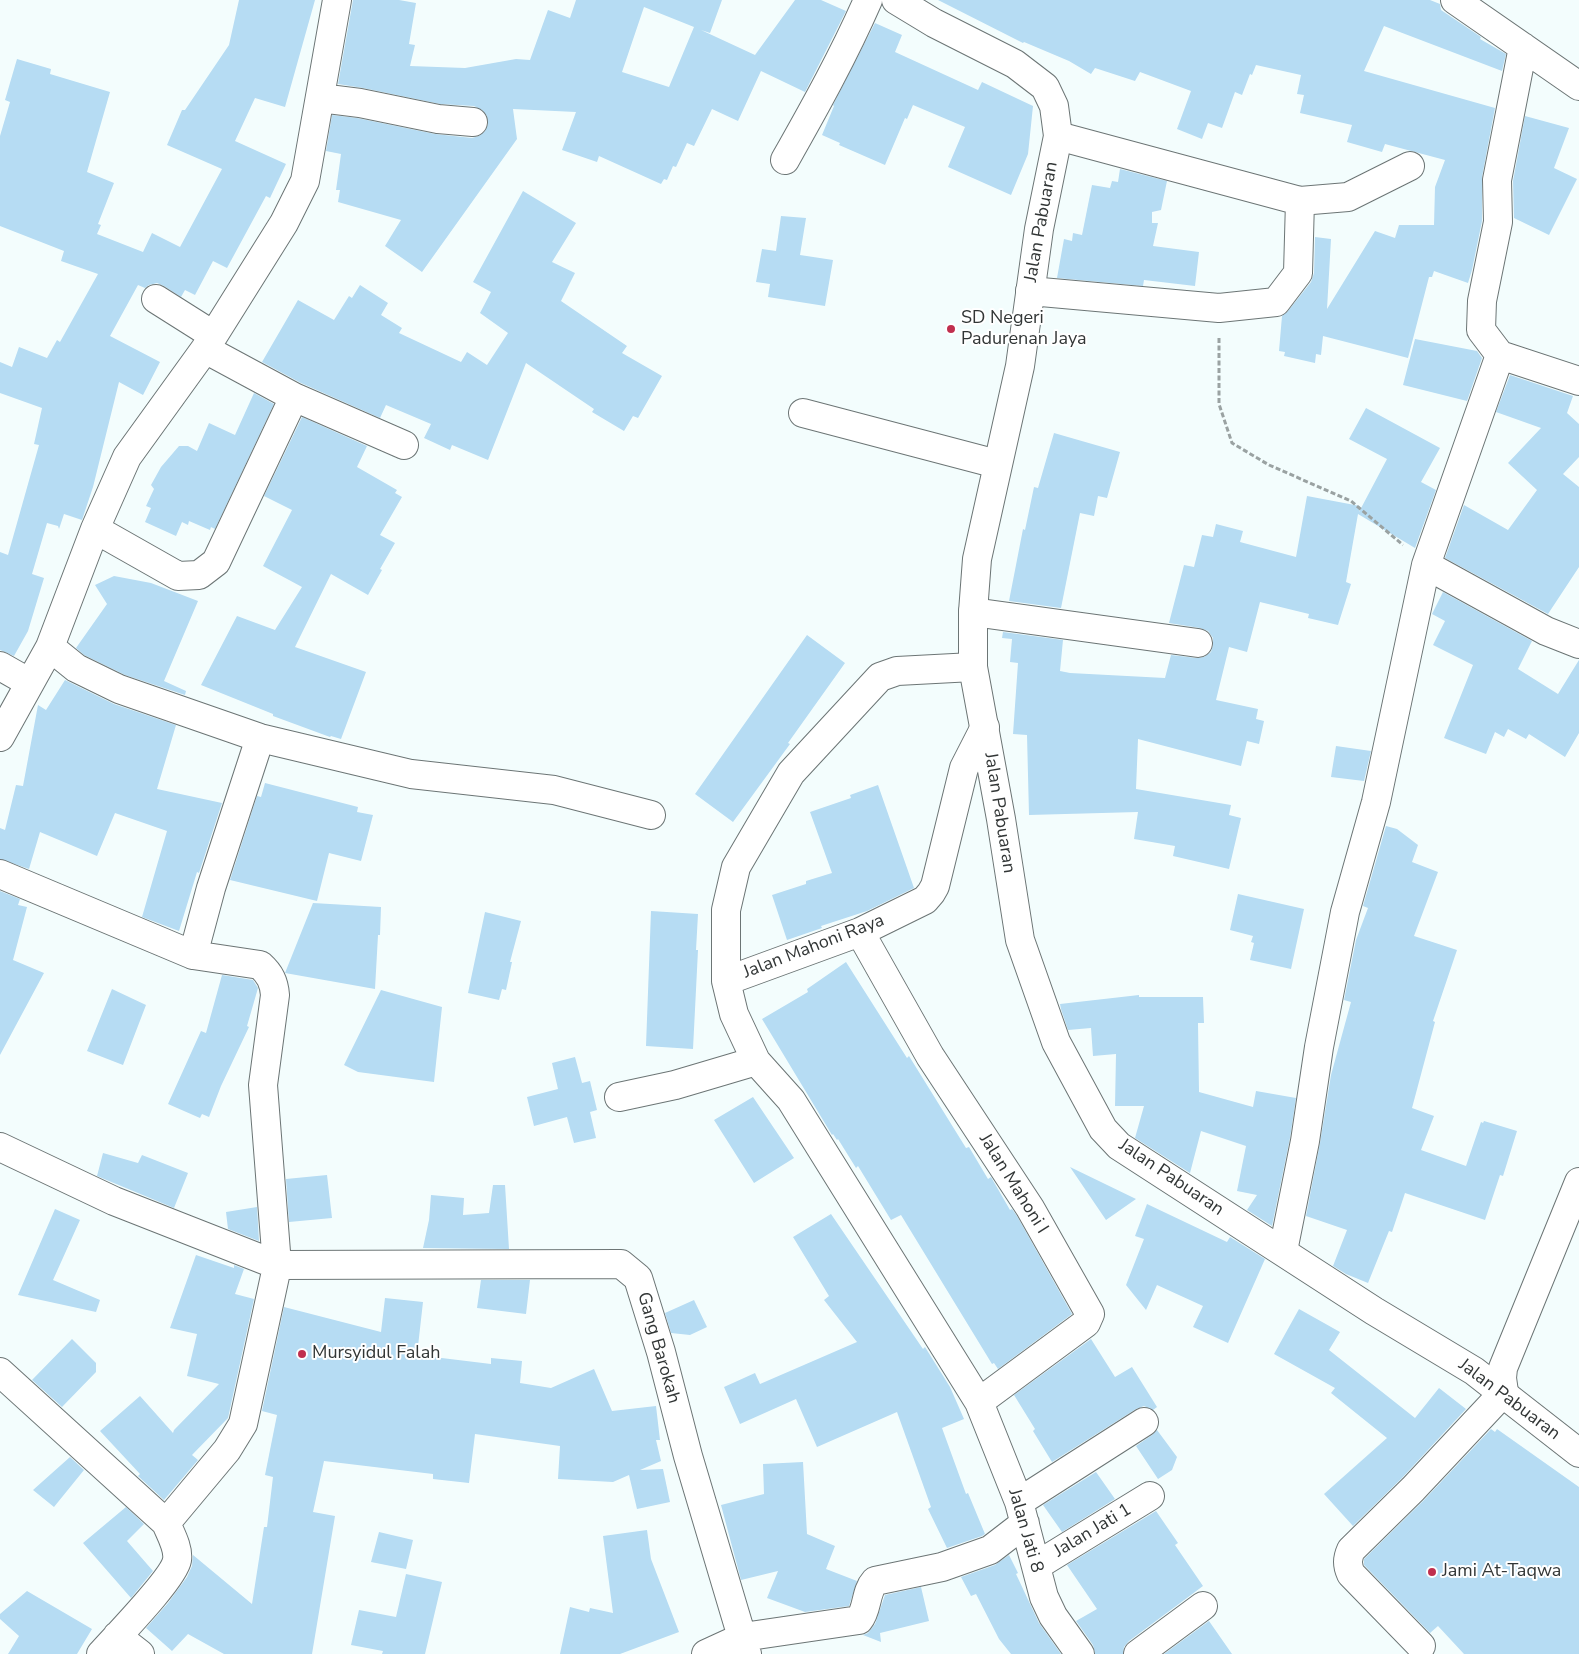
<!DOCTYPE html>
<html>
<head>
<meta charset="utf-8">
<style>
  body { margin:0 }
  canvas { display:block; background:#f3fdfd }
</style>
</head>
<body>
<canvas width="1579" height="1654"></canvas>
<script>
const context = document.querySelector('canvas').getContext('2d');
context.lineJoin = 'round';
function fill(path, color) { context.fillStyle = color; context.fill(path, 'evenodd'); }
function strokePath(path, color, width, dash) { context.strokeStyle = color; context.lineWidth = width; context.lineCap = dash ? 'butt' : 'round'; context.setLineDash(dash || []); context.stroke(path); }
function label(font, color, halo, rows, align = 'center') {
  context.font = font + ' "Nunito Sans",sans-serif'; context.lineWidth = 4; context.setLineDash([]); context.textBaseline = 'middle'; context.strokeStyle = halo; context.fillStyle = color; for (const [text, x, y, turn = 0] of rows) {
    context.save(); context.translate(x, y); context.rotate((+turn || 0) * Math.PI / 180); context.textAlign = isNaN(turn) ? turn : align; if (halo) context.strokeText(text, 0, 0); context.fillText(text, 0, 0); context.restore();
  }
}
const building = new Path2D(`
  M239,0H315L285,107L255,98L235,141L286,164L270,198L266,196L227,268L213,261L195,295L185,290L181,297L164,286L157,283L149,285L145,288L138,285L110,336L160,362L143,395L119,382L93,487L82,520L64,514L59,529L58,526L47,523L32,574L44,578L28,631L14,656L0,650V552L8,555L39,445L34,444L42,408L0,393V362L12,367L19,347L47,358L57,340L60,342L98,274L61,261L64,251L0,226V136L10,102L5,100L17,59L51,69L50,74L110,92L87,172L114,183L98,224L101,225L97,234L143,252L152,233L180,247L222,169L167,145L182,110H185L229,45Z
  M353,0H399L416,3L409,44L415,45L410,66L465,68L516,59L530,60L548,10L570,18L576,0H722L710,33L701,30L755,55L795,0H821L846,11L805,92L761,71L738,121L712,109L694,146L687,143L676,167L673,166L667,180L664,179L661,184L599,156L597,162L562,150L576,112L513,109L517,139L422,272L385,246L401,220L338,202L340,190H336L341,154L326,151L332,115L357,118L435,134L472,138L479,136L485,131L488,124L487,116L482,110L474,106L440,104L363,88L338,84ZM644,7L694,27L669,87L622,72Z
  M938,0H1430L1440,4L1441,10L1481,37L1480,39L1506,54L1502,71L1384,26L1364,71L1495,108L1482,177V221L1472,270L1468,283L1434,271L1432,277H1429L1408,358L1323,336L1321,355L1316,354L1315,363L1284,356L1285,352L1279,351L1282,316L1288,311L1311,282L1314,273L1315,237L1331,239L1327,309L1375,231L1395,238L1399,225H1434L1435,187L1445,160L1385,144L1382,152L1347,142L1352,125L1300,113L1304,95L1297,94L1301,75L1256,65L1252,75L1250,74L1242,95L1235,92L1222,128L1208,123L1202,139L1177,129L1191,91L1140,72L1135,81L1095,68L1091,74L1069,61L1024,42L1023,43Z
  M875,23L902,35L895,52L978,90L982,82L1033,106L1028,154L1011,195L948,167L965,127L913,105L907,119L905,118L885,165L839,145L840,143L822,135L834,106L833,105Z
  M1525,116L1569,128L1554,168L1577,179L1549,235L1514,218L1513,181Z
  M1120,169L1167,181L1161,210L1152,212V223H1158L1153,246L1199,252L1195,286L1144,280L1143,286L1057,278L1064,239L1072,241L1073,233L1082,235L1092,185L1110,188L1112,181L1118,182Z
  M523,191L576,223L552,262L575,273L561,301L627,346L622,353L662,376L638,418L633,416L624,431L592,412L594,409L526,363L488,460L452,445L450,450L424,438L431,424L386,405L380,418L301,383L262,362L298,300L334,320L349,296L352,298L360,285L388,303L381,315L402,328L399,333L461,362L467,352L487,365L508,333L480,313L491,292L473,282Z
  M781,216L806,218L800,255L833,260L825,306L768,297L770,284L756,282L762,249L776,251Z
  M1415,339L1477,351L1482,358L1467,401L1403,385Z
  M1510,375L1573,396L1567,413L1579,424V457L1563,474L1579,487V567L1548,614L1445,558L1464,505L1508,530L1537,490L1508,463L1541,428L1496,412Z
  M254,393L274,404L215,529L211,527L210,530L189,521L188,525L182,522L176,536L145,522L151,508L146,506L154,489L151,485L161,467L179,446H188L197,451L209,423L235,435Z
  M1366,408L1440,448L1421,482L1436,490L1415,548L1358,514L1346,582L1351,584L1338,625L1308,618L1309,614L1260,602L1247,652L1229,647L1216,700L1258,709L1256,719L1264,721L1259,744L1247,741L1241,766L1138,739L1136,789L1231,805L1229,815L1241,818L1229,869L1173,856L1175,846L1134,839L1138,812L1029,815L1027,735L1013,734L1018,663L1010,662L1012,639L1002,638L1003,632L1063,640L1060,671L1070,673L1165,678L1171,655L1196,658L1204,657L1211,652L1213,645V638L1208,631L1200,628L1169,623L1184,565L1194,567L1202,535L1213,537L1216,524L1243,531L1240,542L1296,557L1307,496L1360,506L1359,512L1387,459L1349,439Z
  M302,417L367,446L357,467L397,490L395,493L402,497L380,535L395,543L380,569L382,570L368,595L331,574L295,647L366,672L341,739L331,736L330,737L273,716V714L201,685L237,616L275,630L302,587L263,566L292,510L264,496Z
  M1054,433L1120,452L1107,498L1098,496L1094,516L1080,513L1061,608L1009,601L1023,529L1025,530L1034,487L1038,488Z
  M114,576L151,583L198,601L164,681L186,691L185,695L125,675L84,655L76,648L107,604L95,585Z
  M1443,592L1532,641L1518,669L1558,694L1579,660V733L1565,757L1529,734L1526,739L1508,729L1504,737L1495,732L1486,754L1444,738L1473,665L1433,645L1445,621L1432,614Z
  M807,635L845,663L788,743L790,744L733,822L695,794Z
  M65,680L114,704L176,725L157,789L222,803L199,873L197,872L179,931L142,917L167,831L115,813L97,856L40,832L29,869L0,859V828L5,830L16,785L23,786L38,705L46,710Z
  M1336,746L1371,751L1364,781L1331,777Z
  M265,783L358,807L357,812L373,815L361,861L329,853L317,901L230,880L257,796L261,797Z
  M878,785L914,888L867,911L821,926L822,928L787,940L772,895L806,884V881L832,873L810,812L851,798L850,795Z
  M1386,826L1397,829L1418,845L1412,862L1438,872L1414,936L1457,950L1433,1021L1435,1022L1412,1108L1434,1116L1421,1150L1466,1166L1481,1122L1483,1123L1484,1121L1517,1131L1503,1176L1500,1175L1485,1220L1405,1193L1392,1232L1389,1231L1368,1283L1346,1274L1333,1266L1347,1230L1306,1216L1320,1143L1331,1075L1351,1002L1344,1000L1356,940L1368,908L1363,906Z
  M0,891L20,899L18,905L27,907L13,960L44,973L0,1055Z
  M1238,894L1304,909L1291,969L1250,960L1254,943L1251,942L1253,936L1230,930Z
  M313,903L381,907L380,935H378L375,989L285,973Z
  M651,911L698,914L696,950H698L693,1049L646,1046Z
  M485,912L521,921L510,962H512L506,990L502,989L499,1000L468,993Z
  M846,962L907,1058L909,1056L966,1148L969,1147L988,1179L991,1177L1010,1210L1012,1209L1017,1216L1072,1314L998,1369L994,1363L992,1364L901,1215L891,1220L858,1166L856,1168L838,1139L837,1140L833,1134L832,1135L762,1019L808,992L807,989Z
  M222,975L253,980L258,988L247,1026L249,1027L221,1086L209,1117L202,1114L200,1118L168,1104L201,1031L206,1033Z
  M112,989L146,1005L123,1065L87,1051Z
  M381,990L442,1007L434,1082L358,1072L344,1065Z
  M1139,995V997H1203L1204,1023H1198L1199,1092L1253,1107L1256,1091L1296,1098L1290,1138L1272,1226L1247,1210L1257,1195L1237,1191L1246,1146L1201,1131L1190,1173L1135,1138L1144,1106H1115L1116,1054L1093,1056L1091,1028L1068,1030L1061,1009L1060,1004Z
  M575,1057L582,1083L590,1081L597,1110L590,1112L596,1138L574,1143L567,1117L534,1126L527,1097L558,1089L552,1063Z
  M753,1097L794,1158L754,1183L714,1120Z
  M103,1153L138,1163L142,1155L188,1173L174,1208L97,1176Z
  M1070,1167L1136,1199L1106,1220Z
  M327,1175L332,1218L289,1222L286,1179Z
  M493,1185H505L509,1249L423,1248L429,1220L431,1195L464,1198L463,1215L489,1213Z
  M1147,1204L1227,1242L1230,1237L1265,1259L1228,1343L1193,1327L1203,1306L1157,1285L1146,1310L1126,1285L1144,1239L1135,1236Z
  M257,1207L259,1241L228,1229L226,1212Z
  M55,1209L80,1220L53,1280L100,1300L96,1312L18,1295Z
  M831,1214L923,1349L925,1347L950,1387L964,1419L942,1428L966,1494L968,1493L985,1534L982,1536L947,1548L928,1509L931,1507L897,1412L817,1447L796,1399L740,1424L724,1387L755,1373L760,1384L857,1342L824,1300L829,1296L793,1237Z
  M196,1255L234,1268V1265L244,1269L235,1294L254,1299L228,1418L192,1455L198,1460L164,1500L138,1476L140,1474L100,1431L140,1396L173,1433L174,1430L219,1384L187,1376L197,1334L170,1328Z
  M481,1280H530L526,1314L477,1308Z
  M385,1298L423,1302L417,1355L491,1364V1358L522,1361L520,1383L551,1388L594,1369L612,1411L656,1406L660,1440H656L661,1461L640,1470L663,1469L670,1502L637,1509L629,1475L613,1482L558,1479L560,1446L475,1434L469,1483L433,1479V1474L324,1461L313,1512L335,1516L312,1654H224L188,1634L172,1651L146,1628L168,1603L187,1577L192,1566L193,1555L252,1604L264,1527H267L273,1477L265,1475L277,1415L262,1411L284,1307L381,1332Z
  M694,1300L707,1327L690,1335L671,1333L665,1313Z
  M1299,1309L1340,1332L1329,1350L1415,1418L1439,1388L1466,1409L1402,1478L1353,1526L1324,1494L1387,1438L1331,1393L1335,1388L1274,1354Z
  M72,1339L96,1363V1372L62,1407L32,1380Z
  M1091,1339L1115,1377L1132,1367L1157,1407L1153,1410L1144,1406L1136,1409L1052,1462L1033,1431L1035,1429L1014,1395Z
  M1491,1429L1495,1432L1497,1429L1579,1487V1654H1464L1438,1626L1430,1633L1364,1565V1559L1424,1500Z
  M1157,1430L1177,1457L1172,1470L1158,1479L1136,1446L1152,1435Z
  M70,1457L84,1470L54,1507L33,1490Z
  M803,1462L807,1534L835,1546L826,1569L857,1581L849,1606L805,1612L767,1598L778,1571L741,1580L721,1505L764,1494L763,1464Z
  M1096,1472L1115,1499L1062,1532L1043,1505Z
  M126,1507L144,1524L127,1541L153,1571L131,1598L83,1543Z
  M1156,1511L1178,1543L1175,1545L1203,1586L1129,1641L1124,1647L1123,1654H1095L1093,1645L1076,1621L1097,1609L1067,1565Z
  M647,1530L651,1559L679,1632L620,1654H560L570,1607L589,1612L590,1608L613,1613L603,1536Z
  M379,1532L413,1540L406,1569L371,1562Z
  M1009,1555L1018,1573L1016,1574L1039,1623L1061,1654H1011L999,1639L976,1594L971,1596L961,1577L995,1565Z
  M406,1574L442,1582L425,1654H382L383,1651L351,1645L359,1610L396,1617Z
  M921,1587L929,1621L880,1633L881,1642L863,1635L868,1633L875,1624L885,1595Z
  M27,1591L92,1629L77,1654H8L19,1636L0,1619V1614Z
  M1209,1621L1232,1654H1164Z`);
const path = new Path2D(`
  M1219,338V404L1232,443L1269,465L1351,501L1403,545`);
const street = new Path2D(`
  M1455,0L1579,86
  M1523,47L1497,180L1498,222L1482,301L1481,330L1500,355L1579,381
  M320,98L360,103L438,119L473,122
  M1058,136L1300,201L1348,197L1410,166
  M785,160C815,107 844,55 868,0
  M1030,291L1219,308L1276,302L1298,273L1300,201
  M156,299L213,335
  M294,397L404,445
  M803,413L997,464
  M95,529L178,576L199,575L216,562L294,397L205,349
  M1426,565L1546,631L1579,644
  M973,612L1198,643
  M50,647L76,668L119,689L260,738L411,774L554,790L651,815
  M0,666L30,683
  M973,667L897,671L880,677L791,773L736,867L726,910V981L734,1014L756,1061L791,1100L979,1402L1019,1502L1044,1597L1053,1616L1080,1654
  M0,737L50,647L95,529L127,457L205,349L284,223L305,181L337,0
  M0,874L193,955L260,965C270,974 274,982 275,995L263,1085L277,1265L275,1276L243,1424L227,1450L166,1523
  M860,932L930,1056L1030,1208L1090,1314L1086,1323L979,1402
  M193,955L211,888L260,738
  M726,981L860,932L925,900L931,893L935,886L964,768L985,727
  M619,1097L675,1085L756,1061
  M0,1147L114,1201L277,1265L621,1264L638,1278L661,1352L688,1456L747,1654
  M1283,1251L1305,1141L1319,1047L1345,912L1376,802L1426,565L1500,355
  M0,1372L166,1523C170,1533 179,1548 177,1560C174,1578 116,1637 101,1654
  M1019,1502L1144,1422
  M1036,1566L1150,1496
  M117,1636L140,1654
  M1421,1646L1351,1574C1347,1565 1347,1559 1351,1550L1413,1489L1504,1392L1502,1378L1503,1368L1579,1182
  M706,1654L743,1637L859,1620C868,1609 865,1592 875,1581L942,1567L990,1550L1025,1523
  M1138,1654L1203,1606`);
const secondary = new Path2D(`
  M896,0L934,23L1015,64L1045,87L1054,106L1058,136L1039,229L1020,366L977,559L973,612V667L1001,819L1020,940L1056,1042L1103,1129L1119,1146L1374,1311L1474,1371L1579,1453`);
const markers = [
  [951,329,5,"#c02f4e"],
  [302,1354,5,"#c02f4e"],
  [1432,1572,5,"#c02f4e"]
];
const streetNames = [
  ["Jalan Pabuaran",1042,222,-80],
  ["Jalan Pabuaran",999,813,81],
  ["Jalan Mahoni Raya",814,947,-21],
  ["Jalan Pabuaran",1171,1178,34],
  ["Jalan Mahoni I",1013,1184,58],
  ["Gang Barokah",658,1348,74],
  ["Jalan Pabuaran",1509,1400,37],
  ["Jalan Jati 8",1025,1531,74],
  ["Jalan Jati 1",1093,1531,-31]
];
const poiNames = [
  ["SD Negeri",961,319],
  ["Padurenan Jaya",961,340],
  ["Mursyidul Falah",312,1354],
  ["Jami At-Taqwa",1442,1572]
];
fill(building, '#b6dcf3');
strokePath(street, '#6c7575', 30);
strokePath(secondary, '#6c7575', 30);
strokePath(path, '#9aa2a2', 3, [5, 2.5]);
strokePath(street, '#fff', 28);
strokePath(secondary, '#fff', 28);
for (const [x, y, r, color] of markers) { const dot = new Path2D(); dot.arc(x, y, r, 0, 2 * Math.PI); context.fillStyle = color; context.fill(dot); strokePath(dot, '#fff', 2); }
label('18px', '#323636', '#fff', streetNames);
label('18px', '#323636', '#fff', poiNames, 'left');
</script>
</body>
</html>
